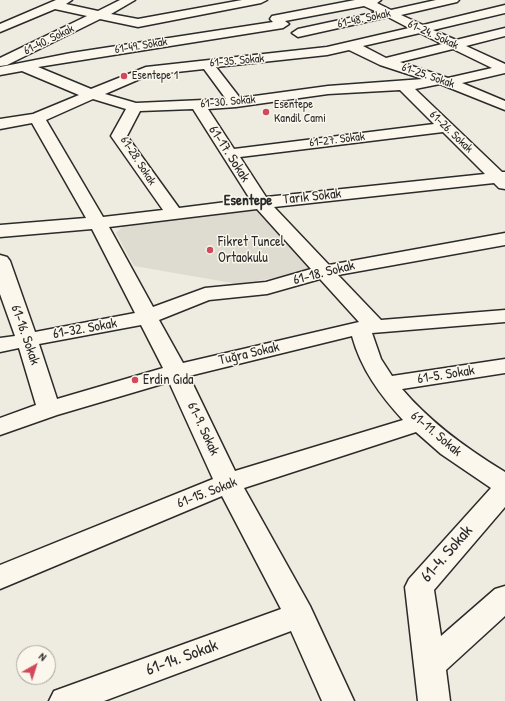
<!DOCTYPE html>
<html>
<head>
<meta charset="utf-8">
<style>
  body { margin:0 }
  #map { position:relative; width:505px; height:701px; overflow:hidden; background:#eeebe0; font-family:"Patrick Hand",sans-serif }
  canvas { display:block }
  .north { position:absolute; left:16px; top:645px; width:40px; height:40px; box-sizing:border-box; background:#fbf7ec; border:1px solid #a8a59f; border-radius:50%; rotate:39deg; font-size:11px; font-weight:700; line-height:16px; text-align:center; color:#2b2b2b }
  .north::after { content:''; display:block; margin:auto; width:14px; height:18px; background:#d1495b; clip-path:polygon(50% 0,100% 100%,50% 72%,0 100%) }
</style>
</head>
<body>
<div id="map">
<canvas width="505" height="701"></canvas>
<div class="north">N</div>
</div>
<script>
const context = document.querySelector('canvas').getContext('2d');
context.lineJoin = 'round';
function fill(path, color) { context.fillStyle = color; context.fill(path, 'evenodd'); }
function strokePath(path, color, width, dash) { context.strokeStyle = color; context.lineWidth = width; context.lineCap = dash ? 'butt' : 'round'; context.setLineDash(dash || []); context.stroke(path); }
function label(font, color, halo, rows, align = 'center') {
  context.font = font + ' "Patrick Hand",sans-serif'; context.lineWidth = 3; context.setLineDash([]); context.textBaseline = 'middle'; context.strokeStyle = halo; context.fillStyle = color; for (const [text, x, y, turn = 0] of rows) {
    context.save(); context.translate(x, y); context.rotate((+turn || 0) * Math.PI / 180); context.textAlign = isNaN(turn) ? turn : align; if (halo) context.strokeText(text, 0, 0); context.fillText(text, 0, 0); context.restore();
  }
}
const built = new Path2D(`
  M259,210L314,271L238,284L134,266L116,233L123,226Z`);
const minor = new Path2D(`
  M56,0H72L66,4L98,11L120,0H135L111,14L138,19L242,0H267L261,3L138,27L100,19L7,65L0,66V58L87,16L55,9L0,32V24Z
  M355,0H381L377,3L391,10L436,0H459L457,2L401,15L423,25L505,5V13L433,30L456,40L505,28V36L466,46L505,64V73L462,83L505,101V110L440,84L415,89L502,172H505V189L499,188L494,183L274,207L329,265L505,233V245L338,275L381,320L505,310V322L372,333L381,359L392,376L505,359V373L402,389C431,423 467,449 505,472V507L434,590L441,636L495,589L505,586V616L446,670L450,701H418L405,587L409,579L491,488L441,454L416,432L244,488L310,606L354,701H322L291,631L104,701H49L54,691L281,609L222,496L0,589V565L213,479L169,382L57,415L0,435V418L36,405L19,348L0,352V338L15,336L0,294V255L7,257L10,261L35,332L135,313L92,229L0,237V225L86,218L32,123L0,129V119L33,114L79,95L22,71L0,75V67L71,53L273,22L270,19L272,16ZM364,6L377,12L298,29L292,33L298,37L388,17L409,28L327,47L146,67L91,89L38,67L283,28L289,24L285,21ZM420,33L442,44L386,58L363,46ZM453,49L492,68L448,78L400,62ZM349,50L380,65L423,79L328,86L240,98L216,67L327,55ZM204,69L226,99L136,103L105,94L149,75ZM400,90L434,124L234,149L208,109L236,107L328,94ZM93,99L126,109L111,136L163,210L103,217L46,120ZM193,109L250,199L179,208L127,136L140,111ZM443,132L485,174L266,197L240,157ZM257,209L311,269L266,282L205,288L153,307L109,227ZM320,279L359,322L183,363L159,320L209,300L267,294ZM141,325L163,368L57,399L39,344ZM352,336C361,369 380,395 403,420L235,471L189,376Z`);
const markers = [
  [124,76,4,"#d1495b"],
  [266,112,4,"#d1495b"],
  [210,250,4,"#d1495b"],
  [135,380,4,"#d1495b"]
];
const farStreetnames = [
  ["61-48. Sokak",364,19,-12],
  ["61-24. Sokak",433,35,25],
  ["61-40. Sokak",49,40,-26],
  ["61-49. Sokak",141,46,-9],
  ["61-35. Sokak",237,61,-5],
  ["61-25. Sokak",428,76,19],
  ["61-30. Sokak",228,102,-5],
  ["61-26. Sokak",451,132,44],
  ["61-27. Sokak",337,140,-7],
  ["61-28. Sokak",138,161,57]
];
const farPoinames = [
  ["Esentepe 1",132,76],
  ["Esentepe",274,105],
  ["Kandil Cami",274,119]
];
const streetNames = [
  ["61-17. Sokak",229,154,57],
  ["Tarık Sokak",312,197,-6],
  ["61-18. Sokak",324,273,-14],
  ["61-32. Sokak",85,329,-10],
  ["61-16. Sokak",25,335,71],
  ["Tuğra Sokak",249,354,-13],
  ["61-5. Sokak",446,375,-9],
  ["61-9. Sokak",203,429,65],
  ["61-11. Sokak",436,434,40],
  ["61-15. Sokak",207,493,-21]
];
const poiNames = [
  ["Fikret Tuncel",218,242],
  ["Ortaokulu",218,258],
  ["Erdin Gıda",143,380]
];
const farDistrictnames = [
  ["Esentepe",248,201]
];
const nearStreetnames = [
  ["61-4. Sokak",447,554,-49],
  ["61-14. Sokak",182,658,-20]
];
fill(built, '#dedbd1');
strokePath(minor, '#2b2b2b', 3);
fill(minor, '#fbf7ec');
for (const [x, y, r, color] of markers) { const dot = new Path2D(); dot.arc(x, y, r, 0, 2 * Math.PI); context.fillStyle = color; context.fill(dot); strokePath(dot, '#fbf7ec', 1.5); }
label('12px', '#2b2b2b', '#fbf7ec', farStreetnames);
label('12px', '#2b2b2b', '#fbf7ec', farPoinames, 'left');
label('14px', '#2b2b2b', '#fbf7ec', streetNames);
label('14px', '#2b2b2b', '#fbf7ec', poiNames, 'left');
label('bold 15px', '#2b2b2b', '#fbf7ec', farDistrictnames);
label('17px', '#2b2b2b', '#fbf7ec', nearStreetnames);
</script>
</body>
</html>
